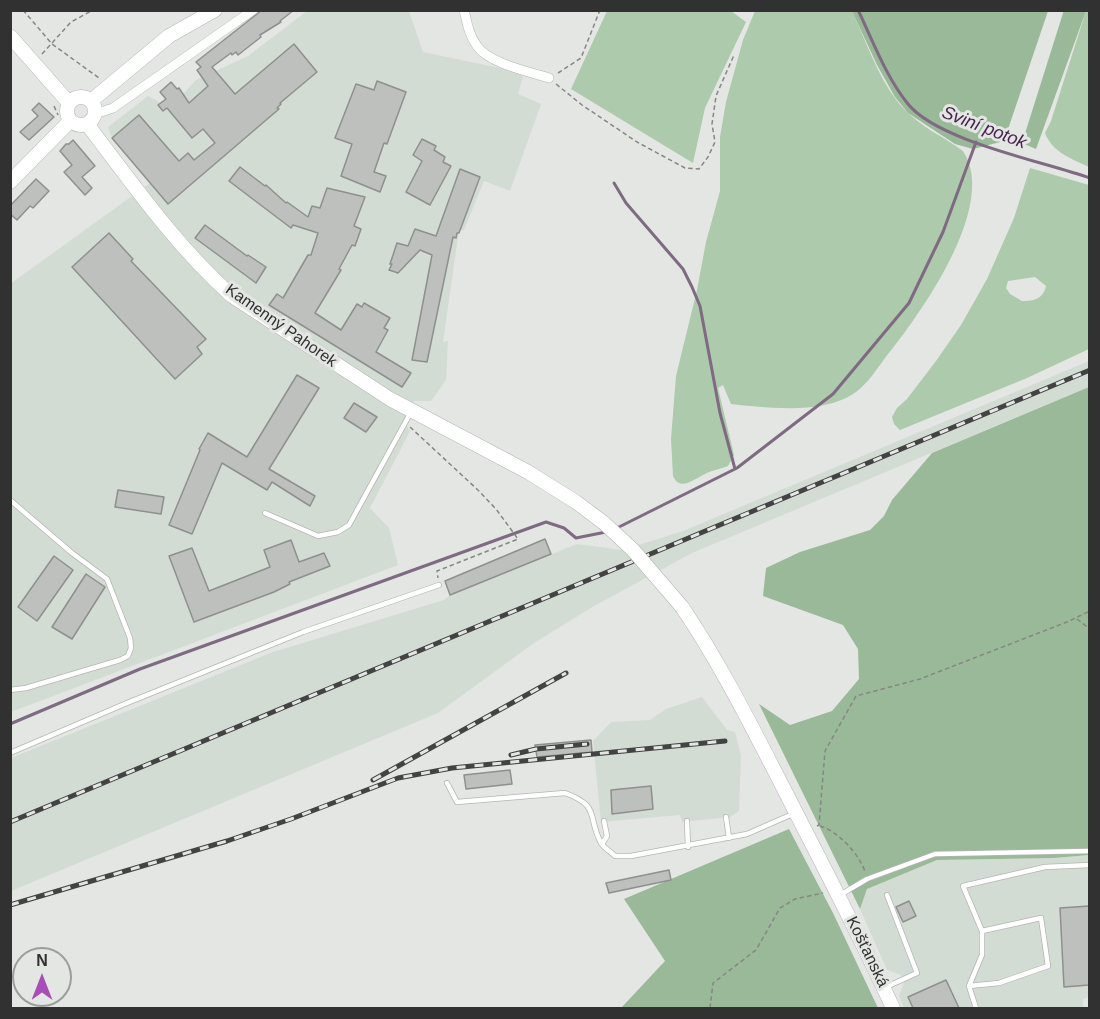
<!DOCTYPE html>
<html>
<head>
<meta charset="utf-8">
<style>
  body { margin:0 }
  #map { position:relative; width:1100px; height:1019px; overflow:hidden; background:#e3e6e3; font-family:Helvetica,sans-serif }
  canvas { display:block }
  .frame { position:absolute; inset:0; border:12px solid #303130; pointer-events:none }
  .north { position:absolute; left:12px; top:947px; width:60px; height:60px; box-sizing:border-box; background:#e3e6e3; border:2px solid #9b9e9b; border-radius:50%; rotate:0deg; font-size:16px; font-weight:700; line-height:24px; text-align:center; color:#303130 }
  .north::after { content:''; display:block; margin:auto; width:21px; height:27px; background:#a74db8; clip-path:polygon(50% 0,100% 100%,50% 72%,0 100%) }
</style>
</head>
<body>
<div id="map">
<canvas width="1100" height="1019"></canvas>
<div class="frame"></div>
<div class="north">N</div>
</div>
<script>
const context = document.querySelector('canvas').getContext('2d');
context.lineJoin = 'round';
function fill(path, color) { context.fillStyle = color; context.fill(path, 'evenodd'); }
function strokePath(path, color, width, dash) { context.strokeStyle = color; context.lineWidth = width; context.lineCap = dash ? 'butt' : 'round'; context.setLineDash(dash || []); context.stroke(path); }
function label(font, color, halo, rows, align = 'center') {
  context.font = font + ' Helvetica,sans-serif'; context.lineWidth = 6; context.setLineDash([]); context.textBaseline = 'middle'; context.strokeStyle = halo; context.fillStyle = color; for (const [text, x, y, turn = 0] of rows) {
    context.save(); context.translate(x, y); context.rotate((+turn || 0) * Math.PI / 180); context.textAlign = isNaN(turn) ? turn : align; if (halo) context.strokeText(text, 0, 0); context.fillText(text, 0, 0); context.restore();
  }
}
const built = new Path2D(`
  M307,11H409L423,52L524,73L518,94L541,104L510,191L484,181L464,230H459L443,342L448,341L446,380L431,401H414L404,422L410,431L370,508L389,528L398,565L11,712L10,284L150,183L112,138L108,127L148,96L170,108L196,80L248,56Z
  M1089,361V387L692,553L594,606L534,643L438,713L11,891V758L273,652L444,600L450,595L577,544L623,550L683,531Z
  M702,697L727,730L735,732L741,755L739,811L730,817L682,822L680,815L601,822L593,741L611,722L650,720L666,709Z
  M1089,855V997L1083,999V1008H904L899,996L904,983L901,975L887,970L860,909L867,889L937,860L1054,858Z`);
const green = new Path2D(`
  M607,11H731L746,22L705,108L693,163L571,89Z
  M755,11H852C867,43 880,84 905,110C921,127 944,137 963,151C999,205 920,315 885,358C877,369 867,384 856,392C825,415 767,408 731,404L723,385L718,388L734,455L728,466C721,469 712,470 705,474C694,479 680,492 673,476L671,439L676,376L697,290L706,242L720,191V137L726,102L743,40Z
  M1086,11H1090L1089,167C1072,159 1052,152 1045,133L1051,121Z
  M1030,168L1089,185V349L1027,378L900,430L894,424L892,417L897,408L907,399L936,361L961,325L987,279L1014,218ZM1035,277L1046,286C1043,299 1034,301 1022,301L1010,294L1006,288L1008,281Z`);
const forest = new Path2D(`
  M1064,10L1086,11L1036,149L1022,143Z
  M852,11H1048L1004,141L973,149L955,144L908,113L895,97L877,65Z
  M1089,387V855L1054,858L937,860L867,889L860,909L759,704L790,725L832,711L859,679L858,649L843,625L763,596L766,568L800,552L870,530L884,516L892,500L932,453Z
  M789,829L833,913L878,1008H623L622,1007L665,961L624,899Z`);
const stream = new Path2D(`
  M858,10C873,41 886,77 908,104C938,141 1042,161 1090,178
  M614,183L626,203L683,269L692,287L700,306L720,413L735,469
  M615,529L737,468L833,394L909,303L943,232L976,142
  M10,724L140,669L546,522L564,528L576,538L606,532`);
const building = new Path2D(`
  M262,10H294L280,21L281,22L260,35L261,37L238,55L236,52L232,55L231,53L212,67L235,94L294,44L317,72L280,103L281,104L277,108L279,109L168,204L112,138L139,115L179,161L188,153L194,160L215,143L203,129L192,138L167,108L163,111L158,105L166,99L160,92L171,82L177,89L179,88L189,103L208,86L197,70L201,67L196,62Z
  M377,81L406,92L387,144L384,143L374,172L386,176L380,192L341,176L352,144L335,138L356,84L374,90Z
  M39,103L54,117L29,140L20,132L38,116L32,110Z
  M422,139L436,146L434,150L445,157L443,162L451,166L430,205L406,192L422,161L413,155Z
  M73,140L95,166L82,177L92,188L85,195L64,172L72,165L60,151L66,144H69Z
  M240,167L265,186L266,185L286,203L287,202L308,217L312,206L320,208L327,188L365,197L354,226L361,229L355,246L352,245L339,269L341,270L315,313L341,330L357,304L362,307L364,303L390,318L384,328L388,330L376,352L411,373L402,387L269,305L277,294L283,298L308,255H311L318,233L293,225L291,228L229,181Z
  M460,169L480,177L459,233H457L456,238L453,237L427,362L412,360L432,255L420,250L398,273L389,270L392,264H390L397,243L408,246L415,229L436,236Z
  M36,179L49,191L33,208L30,206L17,220L10,214V206Z
  M205,225L247,256L248,255L266,267L256,283L195,238Z
  M109,233L133,259L131,261L206,339L197,347L202,354L175,379L72,267Z
  M297,375L319,388L269,469L315,496L310,506L272,482L267,490L222,463L192,534L169,525L200,450L199,449L208,433L247,457Z
  M354,403L377,417L366,432L344,418Z
  M118,490L164,497L161,514L115,507Z
  M545,539L551,554L450,595L445,581Z
  M291,540L299,562L324,553L330,566L289,582L290,584L274,592L194,622L169,556L192,548L209,591L270,567L264,550Z
  M54,556L73,570L37,621L18,607Z
  M86,574L105,587L72,639L52,627Z
  M591,740L592,752L537,757L535,745Z
  M510,770L512,784L466,789L464,775Z
  M651,786L653,809L612,814L611,790Z
  M669,870L671,880L609,893L606,883Z
  M909,901L916,916L903,922L896,907Z
  M1089,906V985L1064,987L1060,908Z
  M946,980L959,1008H913L908,997Z`);
const path = new Path2D(`
  M23,10L52,44L99,78
  M42,54L71,22L93,10
  M558,73L581,58L600,10
  M556,84L582,105L637,142L685,168L699,169L708,157L715,142L712,124L716,96L734,55
  M54,106L58,115
  M410,427L479,491L496,509L518,539L437,571L438,578
  M1077,619L1090,629
  M817,826L819,825L825,751L856,696L920,679L1067,622L1090,611
  M820,826C838,831 860,855 865,872
  M710,1008L713,983L756,950L780,908L795,899L823,893`);
const lane = new Path2D(`
  M10,500L72,553L107,579L130,638L131,648L128,656L120,660L26,688L10,690
  M265,513L318,536L338,532L349,525L411,412
  M10,753L127,703L303,632L439,585
  M447,783L457,802L565,793C601,806 587,817 601,843C604,848 611,852 615,856H631L747,834L795,813
  M726,817L729,838
  M687,821L688,847
  M602,844L607,836L604,821
  M840,895L867,879L935,854L1090,851
  M969,986L999,983L1048,966L1041,918L982,931
  M886,987L917,973L887,895
  M976,1008L969,986L982,955V931L963,886L1045,867L1090,865`);
const street = new Path2D(`
  M464,10C467,23 469,35 477,46C488,63 530,72 549,78
  M95,114L113,108L253,10`);
const secondary = new Path2D(`
  M10,36L69,103
  M67 111a14 14 0 1 1 28 0a14 14 0 1 1-28 0Z
  M91,101L169,36L215,10
  M87,124C132,183 176,246 232,296L390,399L528,472L576,502L604,523
  M10,182L70,121
  M682,607C722,666 754,731 787,795C823,866 860,936 893,1008`);
const rail = new Path2D(`
  M511,755L536,749L587,744
  M373,780L566,673
  M10,822L1090,370
  M10,905L227,841L291,819L398,778L452,768L725,741`);
const secondaryBridge = new Path2D(`
  M604,523L633,550L682,607`);
const streetNames = [
  ["Kamenný Pahorek",281,326,35],
  ["Košťanská",867,952,64]
];
const waterNames = [
  ["Sviní potok",984,128,21]
];
fill(built, '#d3dcd3');
fill(green, '#adcaac');
fill(forest, '#99b998');
strokePath(stream, '#7e6a81', 3);
fill(building, '#bdc0bd');
strokePath(building, '#8e908d', 1.5);
strokePath(lane, '#b4b6b4', 6);
strokePath(street, '#b4b6b4', 10);
strokePath(secondary, '#b4b6b4', 15);
strokePath(path, '#858785', 1.5, [4.5, 3]);
strokePath(lane, '#fff', 4.5);
strokePath(street, '#fff', 9);
strokePath(secondary, '#fff', 14);
strokePath(rail, '#424342', 5);
strokePath(rail, '#e3e6e3', 3, [9]);
strokePath(secondaryBridge, '#b4b6b4', 15, []);
strokePath(secondaryBridge, '#fff', 14);
label('16px', '#303130', '#e3e6e3', streetNames);
label('italic 18px', '#48234f', '#e3e6e3', waterNames);
</script>
</body>
</html>
